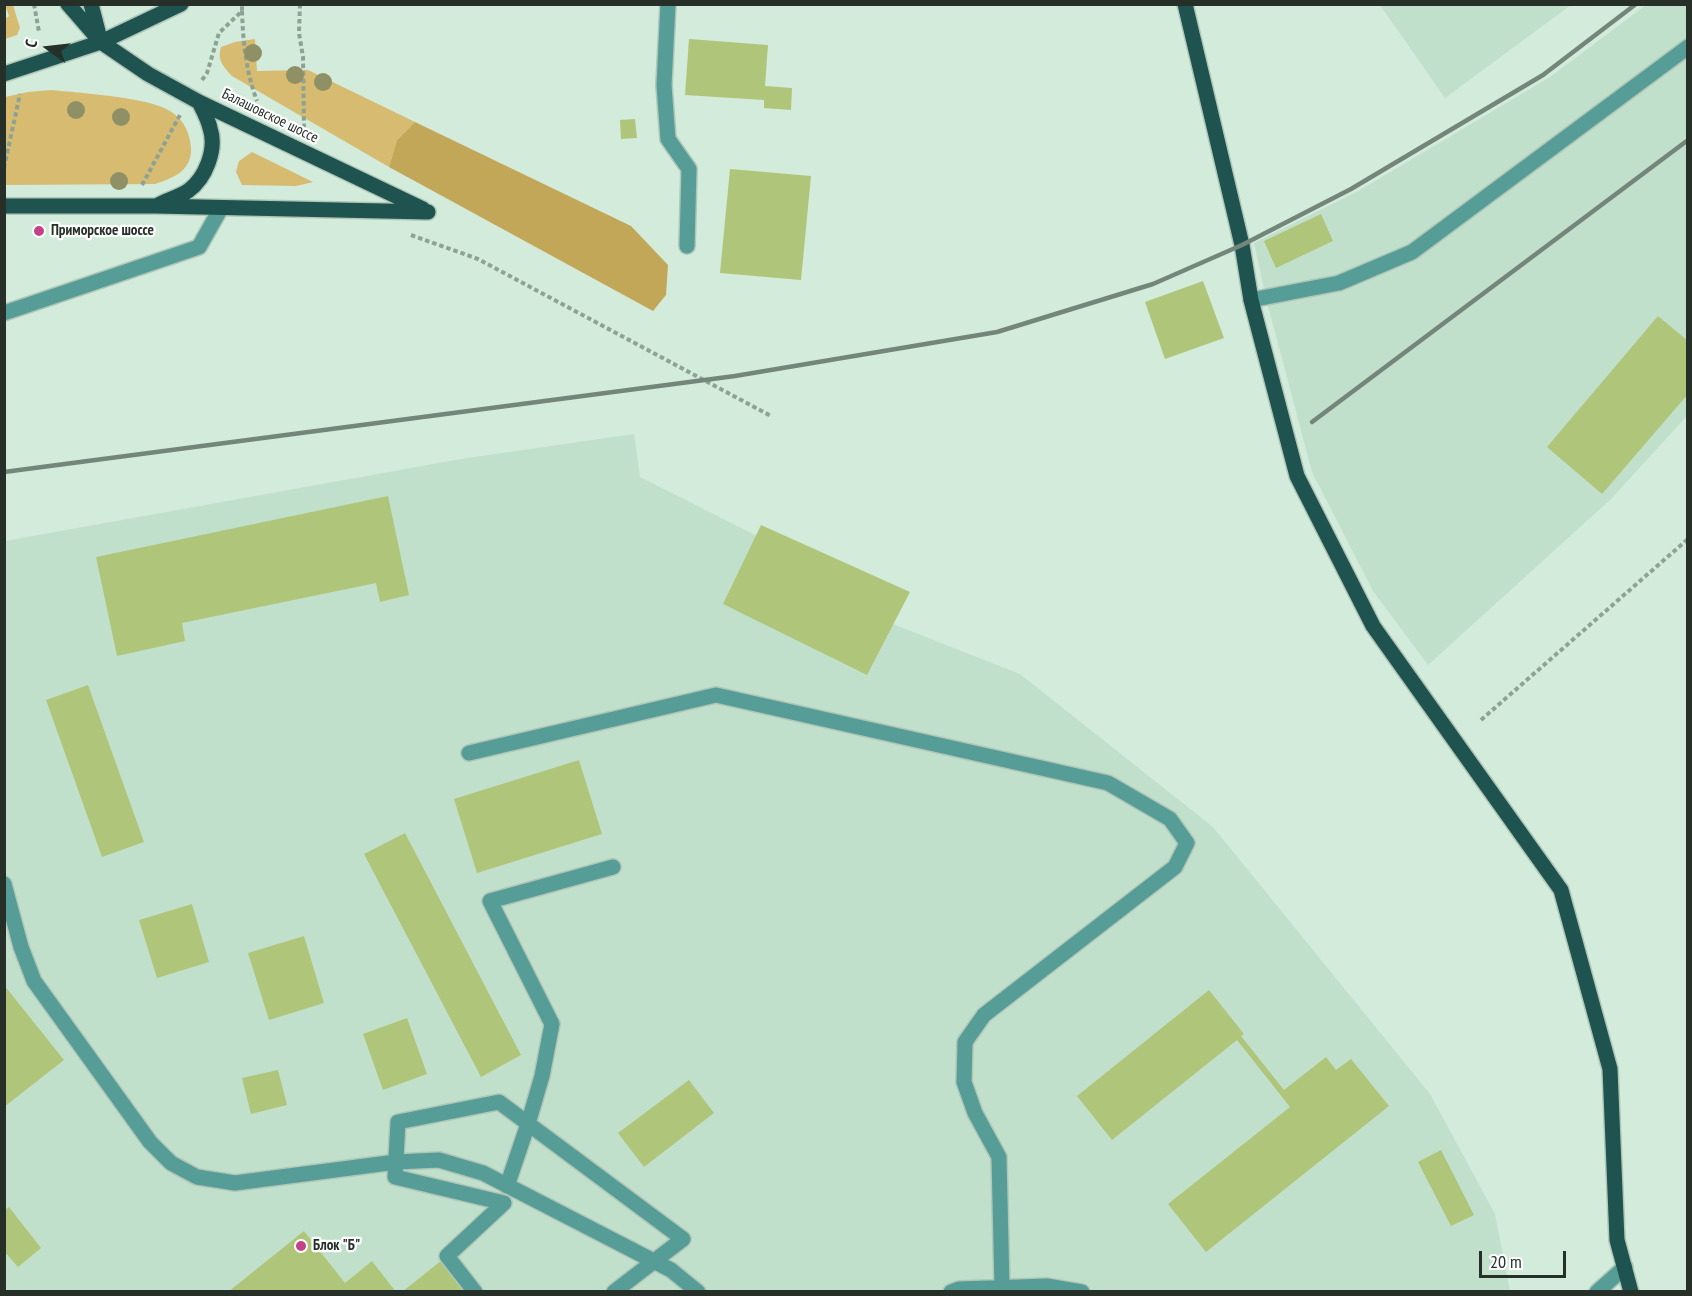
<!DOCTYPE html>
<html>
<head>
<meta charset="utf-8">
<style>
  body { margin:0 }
  #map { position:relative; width:1692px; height:1296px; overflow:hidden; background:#d2ebda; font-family:"PT Sans Narrow",sans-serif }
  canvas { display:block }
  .frame { position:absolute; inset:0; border:6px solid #263029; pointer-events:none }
  .north { position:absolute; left:18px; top:18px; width:60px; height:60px; -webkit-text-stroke:4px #fff; paint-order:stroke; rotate:285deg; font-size:16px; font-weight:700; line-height:24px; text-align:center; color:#263029 }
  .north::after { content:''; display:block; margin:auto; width:21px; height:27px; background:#263029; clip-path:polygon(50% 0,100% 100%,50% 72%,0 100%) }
  .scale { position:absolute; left:1479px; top:1251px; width:87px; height:27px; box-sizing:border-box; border:3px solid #263029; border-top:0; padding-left:8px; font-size:18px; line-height:21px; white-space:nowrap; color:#263029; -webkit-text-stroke:4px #fff; paint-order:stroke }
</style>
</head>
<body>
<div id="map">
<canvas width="1692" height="1296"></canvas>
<div class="frame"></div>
<div class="north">С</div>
<div class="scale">20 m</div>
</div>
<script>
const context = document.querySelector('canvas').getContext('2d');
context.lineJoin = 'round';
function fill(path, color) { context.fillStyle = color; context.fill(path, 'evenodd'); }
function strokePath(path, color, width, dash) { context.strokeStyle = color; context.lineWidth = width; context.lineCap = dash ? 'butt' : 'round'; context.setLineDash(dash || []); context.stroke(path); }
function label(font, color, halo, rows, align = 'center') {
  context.font = font + ' "PT Sans Narrow",sans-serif'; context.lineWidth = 4.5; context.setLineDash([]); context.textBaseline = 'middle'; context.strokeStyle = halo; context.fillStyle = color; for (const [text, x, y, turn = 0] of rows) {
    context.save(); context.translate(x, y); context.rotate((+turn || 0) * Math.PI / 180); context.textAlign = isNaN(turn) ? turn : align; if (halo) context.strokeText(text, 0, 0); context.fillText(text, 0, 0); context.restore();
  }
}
const built = new Path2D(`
  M1380,5H1571L1445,98Z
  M1646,5H1687V416L1611,499L1428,665L1373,591L1312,472L1267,302L1254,243L1360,190L1550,77Z
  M634,434L640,477L801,558L880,619L1020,674L1213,827L1430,1094L1495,1214L1510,1291L5,1292V541L461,459Z`);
const green = new Path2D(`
  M5,5H13L20,28L17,35L5,39V19L9,16Z
  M255,39L257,71L308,70L415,122L397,140L389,167L232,76C223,66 217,60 221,47L235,42Z
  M51,90C79,93 153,97 173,113C185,122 190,134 191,148C192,171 173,178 155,184L5,185V97L28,92Z
  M252,152L313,182L296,186L242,185L236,172L239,161Z`);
const forest = new Path2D(`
  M415,122L631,226L668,265L666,295L653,311L389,167L397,140Z`);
const building = new Path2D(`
  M689,39L768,45L765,86L792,88L791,110L764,108V100L685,95Z
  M635,119L637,138L621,139L620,120Z
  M730,169L811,176L801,280L720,273Z
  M1321,214L1333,241L1276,268L1264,241Z
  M1203,281L1224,338L1165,359L1145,302Z
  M1658,316L1688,341V394L1602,494L1547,447Z
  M388,496L409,595L380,602L376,583L182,623L185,641L117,656L96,557Z
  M761,525L910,592L867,675L723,604Z
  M88,685L144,842L102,857L46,700Z
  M579,760L602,834L477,873L454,799Z
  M405,833L521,1055L481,1077L364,854Z
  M192,904L209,962L157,978L139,920Z
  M304,936L324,1003L269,1020L248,953Z
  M4,985L64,1060L4,1107Z
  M1209,990L1244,1034L1241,1036L1284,1090L1326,1057L1336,1070L1351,1059L1389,1106L1206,1252L1168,1204L1290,1107L1237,1040L1112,1140L1077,1096Z
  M407,1018L427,1074L383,1090L363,1034Z
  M278,1070L287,1105L251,1114L242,1078Z
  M689,1080L714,1113L644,1167L618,1133Z
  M1441,1150L1474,1215L1451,1226L1418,1162Z
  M9,1207L41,1248L18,1267L4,1251V1211Z
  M304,1231L345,1283L372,1261L396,1292H228Z
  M447,1256L475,1292H402Z`);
const path = new Path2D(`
  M34,4L39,32
  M300,4L299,33L303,57L304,127
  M242,11C243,42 246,72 257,101
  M202,80L207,73L219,33L242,11V4
  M4,168L20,94
  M142,185L180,115
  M411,235L478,259L771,416
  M1481,720L1688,539`);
const minor = new Path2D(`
  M668,4L664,85L668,139L689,169L687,246
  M1251,300L1339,283L1412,252L1688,47
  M4,313L199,247L221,208
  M469,753L716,695L1108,783L1170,819L1187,843L1175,867L984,1015L965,1042L964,1082L975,1113L999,1157L1002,1287
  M4,884L21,947L34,981L150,1142L171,1163L197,1177L235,1183L396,1162L439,1160L483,1173L671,1270L698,1292
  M507,1186L528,1124L542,1076L552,1024L490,901L613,867
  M475,1292L447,1256L504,1203L395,1177L398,1122L499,1102L683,1239L614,1292
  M951,1292L959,1289L1047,1286L1082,1292
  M1597,1292L1625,1267`);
const major = new Path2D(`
  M68,4L101,42L148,74L199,102L423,209
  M91,4L100,39
  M1185,4L1242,245L1251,300L1297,476L1373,626L1561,890L1610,1069L1617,1240L1631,1292
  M4,74L101,42L181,4
  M158,205C167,200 179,197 188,191C206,178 217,149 210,128C208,119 203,110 199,102
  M4,206H155L428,212`);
const rail = new Path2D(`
  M1312,422L1688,140
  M4,472L735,376L997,332L1153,284L1242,245L1351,189L1543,75L1636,4`);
const trees = [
  [253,53],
  [295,75],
  [323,82],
  [76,110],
  [121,117],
  [119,181]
];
const markers = [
  [39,231,6,"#c64288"],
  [301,1246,6,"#c64288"]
];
const streetNames = [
  ["Балашовское шоссе",270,116,26]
];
const poiNames = [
  ["Приморское шоссе",51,231],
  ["Блок \"Б\"",313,1246]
];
fill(built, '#c1e0cb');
fill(green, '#d6bb71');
fill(forest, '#c3a759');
fill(building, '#afc67a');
strokePath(minor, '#b0c6b7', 18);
strokePath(major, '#b0c6b7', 18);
strokePath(path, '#8ea294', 4, [4.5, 3]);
strokePath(minor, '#559d96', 15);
strokePath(major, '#1f534f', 15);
strokePath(rail, '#74857a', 4.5);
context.fillStyle = '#8f9065';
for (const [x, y] of trees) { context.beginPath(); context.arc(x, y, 9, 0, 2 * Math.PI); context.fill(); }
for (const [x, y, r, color] of markers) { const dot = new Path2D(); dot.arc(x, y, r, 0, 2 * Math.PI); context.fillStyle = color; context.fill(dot); strokePath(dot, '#fff', 2); }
label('15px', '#263029', '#fff', streetNames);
label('bold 15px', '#263029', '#fff', poiNames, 'left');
</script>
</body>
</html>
